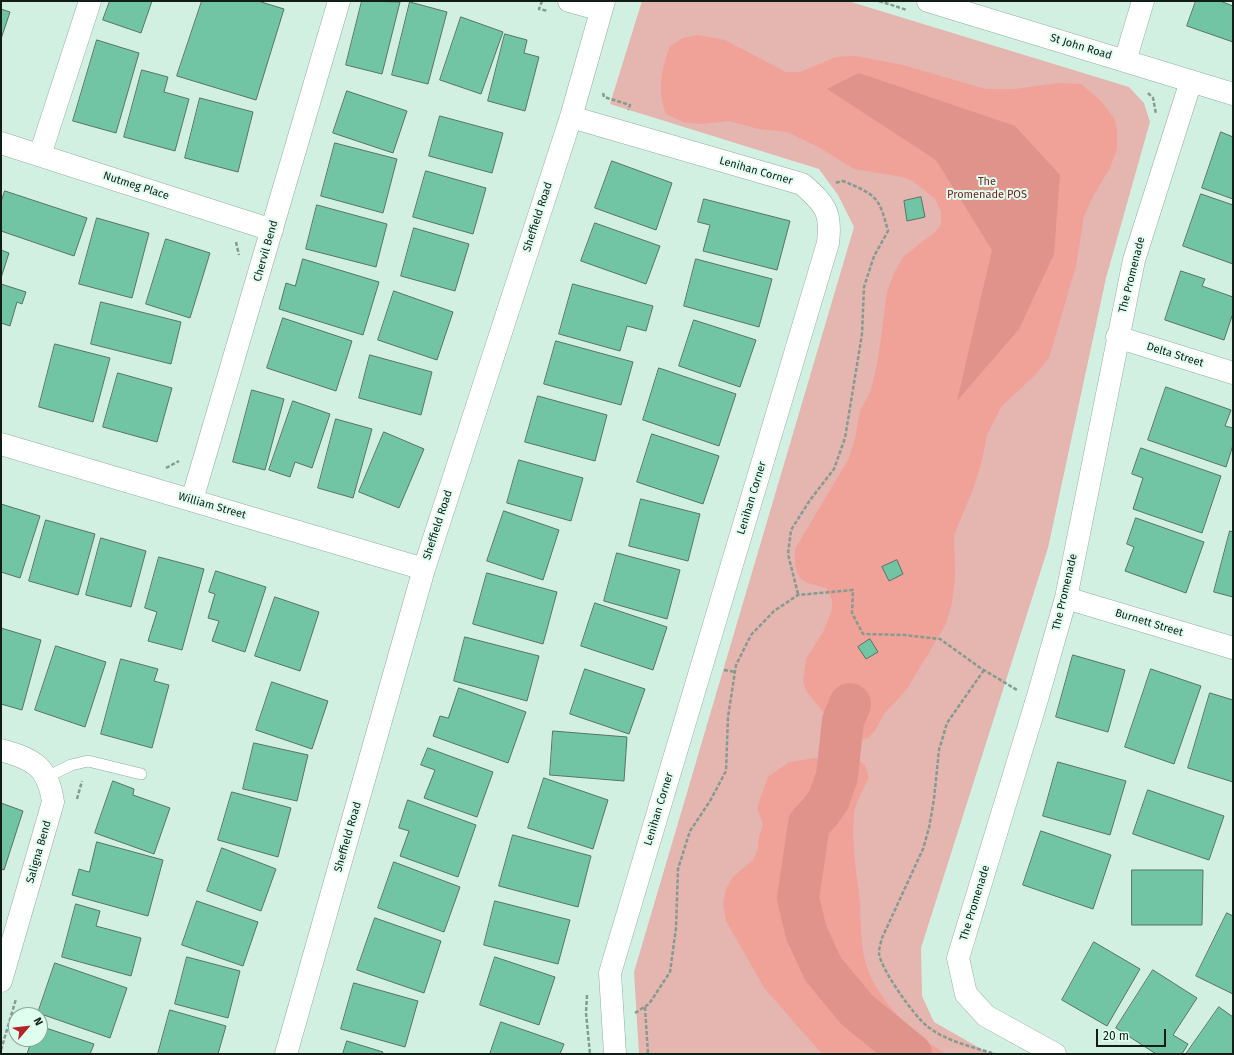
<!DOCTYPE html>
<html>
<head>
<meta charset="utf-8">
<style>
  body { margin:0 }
  #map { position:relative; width:1234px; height:1055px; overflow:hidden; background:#d2f0e2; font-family:"Fira Sans",sans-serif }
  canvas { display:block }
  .frame { position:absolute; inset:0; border:2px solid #121d18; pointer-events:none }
  .north { position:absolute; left:8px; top:1007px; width:40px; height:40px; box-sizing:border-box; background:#dffef0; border:1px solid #8da49a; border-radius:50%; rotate:62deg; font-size:11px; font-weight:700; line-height:16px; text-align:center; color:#121d18 }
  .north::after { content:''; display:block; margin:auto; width:14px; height:18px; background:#b42425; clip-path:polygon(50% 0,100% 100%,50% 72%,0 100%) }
  .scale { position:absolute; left:1096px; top:1029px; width:70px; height:18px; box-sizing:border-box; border:2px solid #121d18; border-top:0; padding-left:5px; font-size:12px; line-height:14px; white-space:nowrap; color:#121d18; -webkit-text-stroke:3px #dffef0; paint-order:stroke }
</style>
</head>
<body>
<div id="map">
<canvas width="1234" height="1055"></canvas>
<div class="frame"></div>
<div class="north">N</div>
<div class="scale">20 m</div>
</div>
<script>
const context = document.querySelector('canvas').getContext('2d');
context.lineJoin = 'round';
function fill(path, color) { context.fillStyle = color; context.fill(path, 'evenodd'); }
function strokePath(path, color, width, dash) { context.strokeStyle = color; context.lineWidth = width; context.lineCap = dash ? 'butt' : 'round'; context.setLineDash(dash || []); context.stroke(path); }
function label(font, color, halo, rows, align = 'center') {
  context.font = font + ' "Fira Sans",sans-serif'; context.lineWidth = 4; context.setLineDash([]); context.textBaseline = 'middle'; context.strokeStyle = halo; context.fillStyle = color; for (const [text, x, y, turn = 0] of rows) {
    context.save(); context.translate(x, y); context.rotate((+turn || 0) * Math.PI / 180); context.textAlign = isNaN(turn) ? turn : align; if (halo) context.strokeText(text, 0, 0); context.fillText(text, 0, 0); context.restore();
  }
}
const green = new Path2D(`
  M642,1H848L1129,87L1144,103L1150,122L1106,278L1048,548L921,948L922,996L934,1022L990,1054H639L634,972L854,227L838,195L819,169L610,104Z`);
const forest = new Path2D(`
  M698,35L725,40L786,72H800L836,57L856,56L903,65L986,89H1014L1059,83L1081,84L1099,99L1114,118L1117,129V149L1110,168L1092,198L1084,216L1076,266L1049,358L1034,376L1001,407L987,435L982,460L974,487L954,535L955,576L952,603L946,624L907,689L884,714L874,732L868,738L857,741L841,734L815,702L806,691L803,680L806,659L823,632L832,610V599L826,588C799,582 794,578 795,549L848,460L855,439L860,411L871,390L878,359L887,292L894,273L904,256L935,232L941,224V211L935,199L913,181L902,177L854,169L820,148L787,132L759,129L729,121L702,124L683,122L666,114C657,90 661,70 670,46L683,38Z
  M848,753L865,765L869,777C864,788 856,801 854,813C851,844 857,874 860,904C861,928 860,951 869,973C883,1006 916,1036 946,1054H822L765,989L726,921L723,904L726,889L733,877L753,860L758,849L759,837L763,824L757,808L768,777L789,762Z`);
const water = new Path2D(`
  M859,73L1015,126L1060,175L1054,254L1019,329L957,401L992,250L936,160L827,89Z`);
const river = new Path2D(`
  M850,704L843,721L837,776L829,799L820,812L809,824L798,898L806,932L823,969L857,1010L911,1054`);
const building = new Path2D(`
  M110,1H152L141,33L103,20Z
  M202,1H258L284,9L256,100L177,76Z
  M362,1L400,2L382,74L346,65Z
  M1196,1H1220L1233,6V42L1187,26Z
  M410,2L447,12L428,84L392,75Z
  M1,9L10,12L1,39Z
  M461,17L503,32L481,94L440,80Z
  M505,34L527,40L524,53L539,57L525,111L488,101Z
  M97,40L139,53L116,133L73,121Z
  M142,70L168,77L164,92L189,99L175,151L124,137Z
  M347,91L407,111L393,153L333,133Z
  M200,98L253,112L238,172L185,158Z
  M440,116L503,133L492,173L429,156Z
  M1221,132L1233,137V199L1202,188Z
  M335,143L397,159L383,213L321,196Z
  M612,161L672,183L656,230L595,208Z
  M426,171L486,188L473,234L413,217Z
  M5,191L87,218L74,256L1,231V202Z
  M1201,194L1233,205V264L1183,246Z
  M921,197L925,217L907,221L904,201Z
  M704,199L790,221L777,270L703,251L710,225L698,222Z
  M317,205L387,224L376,267L306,249Z
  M97,218L149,233L132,298L79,284Z
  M595,223L660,246L646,284L581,261Z
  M414,228L469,244L455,291L401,276Z
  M166,239L210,253L190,318L146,304Z
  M1,250L9,253L1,278Z
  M303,259L379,282L363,335L279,309L286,283L295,286Z
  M696,259L772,279L759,327L684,306Z
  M1181,271L1205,279L1202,286L1233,297V313L1224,340L1165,320Z
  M1,284L26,292L22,304L17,302L10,326L1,323Z
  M573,284L653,306L646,331L627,326L620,351L559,334Z
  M394,291L453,312L437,360L378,340Z
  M101,302L181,322L171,364L91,344Z
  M283,318L352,341L336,391L267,368Z
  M694,320L756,340L740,387L679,366Z
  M556,341L633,362L621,405L544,384Z
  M55,344L110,358L93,422L39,407Z
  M370,355L432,372L421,415L359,398Z
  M659,368L736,394L719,446L643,420Z
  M118,373L172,388L157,442L103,427Z
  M1166,387L1231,410L1225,426L1233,428V445L1226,467L1148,440Z
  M252,390L284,399L265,470L233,462Z
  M538,396L607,415L595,461L525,442Z
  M293,401L330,414L312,468L295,462L290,477L269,470Z
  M336,419L372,429L353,498L318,488Z
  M384,432L424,449L399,508L359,492Z
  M652,434L719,456L703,504L637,482Z
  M1141,448L1221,476L1202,533L1133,509L1143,478L1132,474Z
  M519,460L583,478L571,521L507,503Z
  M641,499L700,514L688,561L629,546Z
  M1,504L40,516L20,578L1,572Z
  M504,511L559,530L543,580L487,561Z
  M1136,518L1204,542L1186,593L1125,571L1134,547L1127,544Z
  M46,520L95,534L78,595L29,581Z
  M1230,531L1233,532V597L1214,592Z
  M101,538L146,551L131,607L86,595Z
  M617,553L680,570L667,619L604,601Z
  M159,557L204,569L182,650L148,641L157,612L145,608Z
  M897,560L903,574L889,581L882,567Z
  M216,571L266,587L245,652L212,641L219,621L208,618L215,594L209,592Z
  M487,573L557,592L543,644L473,624Z
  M275,597L319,612L300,671L255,656Z
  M595,603L667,627L653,670L581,646Z
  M1,628L41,640L22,710L1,704Z
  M465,637L539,656L527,701L454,681Z
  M870,639L878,652L866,659L858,647Z
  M56,646L106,662L85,727L35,710Z
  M1073,655L1125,670L1108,732L1056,717Z
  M121,659L158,669L154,681L169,685L152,748L101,734Z
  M585,669L645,689L629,734L570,714Z
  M1151,669L1201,686L1174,764L1125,747Z
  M272,682L328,701L312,749L256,730Z
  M459,688L526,712L508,763L433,736L440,716L448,718Z
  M1210,693L1233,700V782L1188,768Z
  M553,731L627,737L624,781L550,775Z
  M254,743L308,755L297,801L243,789Z
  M428,748L493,772L477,817L424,798L435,770L421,765Z
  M1058,762L1126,781L1110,835L1043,816Z
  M544,778L608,800L593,849L528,828Z
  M113,781L134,789L133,795L170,808L154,854L95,833Z
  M1148,790L1224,816L1209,860L1133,834Z
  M232,792L291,808L278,857L218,840Z
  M408,800L476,825L458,877L400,856L409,831L399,828Z
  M1,803L23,811L4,870L1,869Z
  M1041,831L1111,855L1093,909L1023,885Z
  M513,835L591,856L578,907L499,886Z
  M97,842L163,860L148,916L72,895L79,869L89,872Z
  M222,848L276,869L261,911L207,891Z
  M394,862L460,887L444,932L378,908Z
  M1132,870H1203L1202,925H1132Z
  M197,901L258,922L243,966L182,945Z
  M495,901L570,920L558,964L484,945Z
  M76,904L100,911L96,926L141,938L131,976L62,957Z
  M1227,913L1233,916V994L1196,976Z
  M375,918L441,941L424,993L357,970Z
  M1094,942L1140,969L1107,1026L1062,1000Z
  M187,957L240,971L228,1018L175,1004Z
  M495,957L555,977L539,1025L480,1005Z
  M55,963L127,988L110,1038L38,1013Z
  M1153,970L1197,998L1173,1035L1188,1044L1182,1054H1156L1116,1028Z
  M354,983L418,1001L405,1047L341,1029Z
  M1219,1007L1233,1017V1054H1186Z
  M170,1010L226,1026L218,1054H158Z
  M501,1022L564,1044L560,1054H490Z
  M40,1026L94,1044L90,1054H27L32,1039H40Z
  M347,1041L383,1052L382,1054H343Z`);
const path = new Path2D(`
  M542,1L539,9L548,11
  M879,1L907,10
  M603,93L604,97L630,105L628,110
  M1148,93L1153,98L1156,114
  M236,242L239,255
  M166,468L179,461
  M798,594L788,554L791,530L810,500L834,469L845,438L862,334L864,287L874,256L888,231C879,196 876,195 843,181L835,183
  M724,670L735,672
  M984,670L947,723L939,750L934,799L929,828L923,849L882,938C881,942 879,948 879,953C880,968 914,1016 927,1026C945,1041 973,1047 995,1054
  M77,799L82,781
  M587,995L586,1013L590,1054
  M645,1007L648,1054
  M635,1013L649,1004L670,972L676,928L678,869L690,831L710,801L726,771L728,717L736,665L751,635L774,611L798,595L853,590L852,613L863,634L904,635L940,639L979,667L1017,690
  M1,1050L16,999`);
const lane = new Path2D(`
  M47,777L71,765L88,761L141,774`);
const street = new Path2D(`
  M569,1L601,10
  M928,1L1233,94
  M1125,61L1143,1
  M571,117L802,184C825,204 832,212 828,243L610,973L615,1054
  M1,143L272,230
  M40,155L90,1
  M1117,337L1233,373
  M1,444L424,569
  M192,500L339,1
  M1066,598L1233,648
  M1,750C33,759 48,766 53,802L1,981
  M286,1054L424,569L571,117L604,1
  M1055,1054L986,1016L966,994L958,958L1038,696L1066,598L1134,260L1191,81`);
const streetNames = [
  ["St John Road",1081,47,17],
  ["Lenihan Corner",756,171,16],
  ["Nutmeg Place",136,186,18],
  ["Sheffield Road",538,217,-72],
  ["Chervil Bend",266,251,-74],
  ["The Promenade",1132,275,-76],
  ["Delta Street",1175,355,17],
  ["Lenihan Corner",752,498,-73],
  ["William Street",212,506,16],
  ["Sheffield Road",438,525,-72],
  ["The Promenade",1065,592,-77],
  ["Burnett Street",1149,623,17],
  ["Lenihan Corner",659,809,-73],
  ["Sheffield Road",348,837,-74],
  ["Saligna Bend",39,852,-74],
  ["The Promenade",975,903,-73]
];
const parkNames = [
  ["The",987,182],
  ["Promenade POS",987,195]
];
fill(green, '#e5b5af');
fill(forest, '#f0a299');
fill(water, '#e0938b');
strokePath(river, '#e0938b', 42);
fill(building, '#71c5a4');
strokePath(building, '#577367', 1);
strokePath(lane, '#90ada1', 12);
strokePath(street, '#90ada1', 23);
strokePath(path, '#859b90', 2.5, [4, 2]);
strokePath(lane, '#fff', 11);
strokePath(street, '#fff', 22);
label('11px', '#121d18', '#dffef0', streetNames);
label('11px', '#7c221f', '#dffef0', parkNames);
</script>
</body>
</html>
